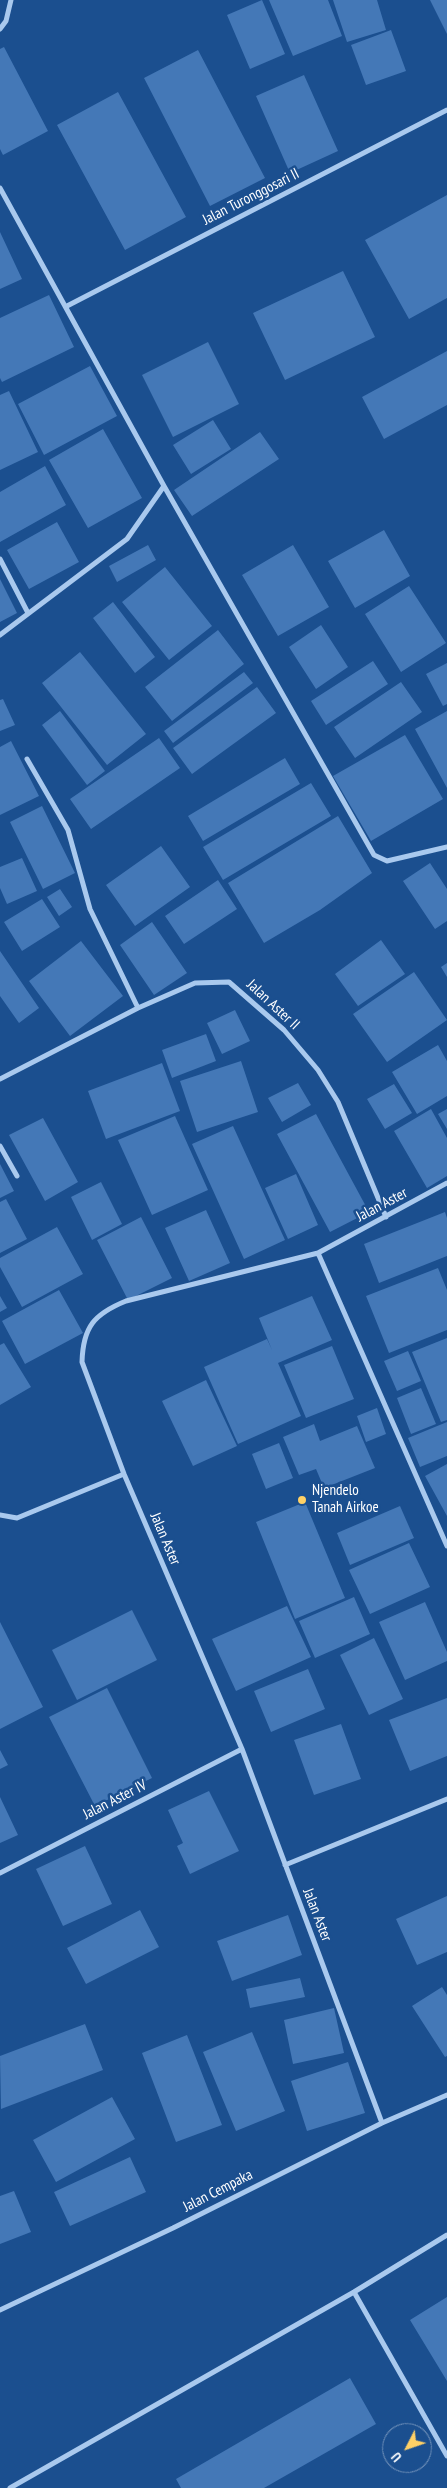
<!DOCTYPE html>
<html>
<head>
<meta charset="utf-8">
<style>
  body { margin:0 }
  #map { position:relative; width:447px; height:2488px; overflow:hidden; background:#1b4f8f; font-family:"PT Sans Narrow",sans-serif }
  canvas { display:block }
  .north { position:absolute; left:382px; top:2423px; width:50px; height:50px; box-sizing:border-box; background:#1b4f8f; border:1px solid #7695bc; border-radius:50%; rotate:229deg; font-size:14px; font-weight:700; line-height:20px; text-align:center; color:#fff }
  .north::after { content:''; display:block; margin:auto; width:18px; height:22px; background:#ffd166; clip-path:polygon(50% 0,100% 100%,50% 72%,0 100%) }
</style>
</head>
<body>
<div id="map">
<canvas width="447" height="2488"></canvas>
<div class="north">U</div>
</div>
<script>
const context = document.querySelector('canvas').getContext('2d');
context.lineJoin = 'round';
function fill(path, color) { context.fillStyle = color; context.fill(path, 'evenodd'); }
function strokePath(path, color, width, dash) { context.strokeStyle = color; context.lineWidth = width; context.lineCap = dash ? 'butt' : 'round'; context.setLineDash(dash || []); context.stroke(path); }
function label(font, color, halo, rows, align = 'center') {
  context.font = font + ' "PT Sans Narrow",sans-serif'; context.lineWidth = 5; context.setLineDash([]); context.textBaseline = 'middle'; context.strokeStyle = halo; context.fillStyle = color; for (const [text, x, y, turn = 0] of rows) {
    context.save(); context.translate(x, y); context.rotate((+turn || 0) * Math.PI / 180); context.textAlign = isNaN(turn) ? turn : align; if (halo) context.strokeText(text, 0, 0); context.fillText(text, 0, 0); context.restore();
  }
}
const building = new Path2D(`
  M262,0L285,54L250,69L227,15Z
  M269,0H328L342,36L293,56Z
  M333,0H377L386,30L347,42Z
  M430,0H447V34Z
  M391,30L406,71L366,85L351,45Z
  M4,47L48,131L3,155L0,149V49Z
  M198,50L265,178L210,206L144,78Z
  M304,75L338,151L290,173L256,96Z
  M118,92L186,217L125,250L57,125Z
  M447,195V298L409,319L365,240Z
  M0,232L22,279L0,289Z
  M343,271L375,337L285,380L253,313Z
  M49,295L74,347L2,382L0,378V318Z
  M208,342L239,404L173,437L142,375Z
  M447,351V405L384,439L362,397Z
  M90,366L117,416L44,455L18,404Z
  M9,391L38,452L0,470V395Z
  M213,420L231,449L191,474L173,445Z
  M103,429L142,498L88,528L49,460Z
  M260,432L279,459L192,516L174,490Z
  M45,466L66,505L0,542V492Z
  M57,522L79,562L29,589L7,550Z
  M384,530L410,576L355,608L328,561Z
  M148,545L156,560L117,582L109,566Z
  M293,545L329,607L278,636L242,575Z
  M165,567L212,626L169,660L122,602Z
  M0,579L17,613L0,622Z
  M409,586L446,643L401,672L365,614Z
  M113,602L155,657L135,673L93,618Z
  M321,625L348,667L316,689L289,647Z
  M218,630L244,664L172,721L145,687Z
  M80,652L146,734L107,765L42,683Z
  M373,661L388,684L326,725L311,701Z
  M447,663V704L443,706L426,674Z
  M244,672L253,683L173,743L164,731Z
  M401,682L422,712L355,758L334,727Z
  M257,687L276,713L192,774L173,748Z
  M3,699L15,725L0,731V700Z
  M60,711L105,771L87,785L42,725Z
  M447,711V788L415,729Z
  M405,735L443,799L371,841L333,776Z
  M159,738L180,768L91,829L70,799Z
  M11,741L39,796L0,815V747Z
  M285,758L300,784L203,841L188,816Z
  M311,783L331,816L223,880L203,847Z
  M42,806L75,873L43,889L10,822Z
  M338,816L372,873L320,910L264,943L228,883Z
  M161,846L190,887L135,926L106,885Z
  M22,858L37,891L7,904L0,888V867Z
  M430,863L447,889V921L435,929L403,881Z
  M218,880L237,909L184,944L165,916Z
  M60,889L72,907L59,916L47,897Z
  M42,899L60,927L22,951L4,922Z
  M152,922L187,973L154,995L120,945Z
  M381,940L405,974L358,1006L335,974Z
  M81,941L123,996L70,1036L29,981Z
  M0,951L39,1008L19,1023L0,996Z
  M447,963V977L441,967Z
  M414,972L447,1020L387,1062L353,1014Z
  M235,1010L250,1041L222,1054L207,1023Z
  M206,1034L216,1061L172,1078L162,1050Z
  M438,1045L447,1061V1096L417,1114L392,1072Z
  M241,1061L258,1112L197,1132L180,1081Z
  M162,1063L180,1111L106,1139L88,1091Z
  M298,1083L311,1105L282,1122L268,1098Z
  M394,1084L412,1113L385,1129L367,1099Z
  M431,1109L447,1138V1176L427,1188L394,1131Z
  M447,1109V1129L438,1114Z
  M316,1114L369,1212L330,1232L277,1134Z
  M175,1116L208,1190L152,1215L118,1140Z
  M43,1118L78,1182L45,1201L9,1135Z
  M233,1126L285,1240L244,1259L192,1144Z
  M0,1164L14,1191L0,1198Z
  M296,1174L318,1225L288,1239L265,1188Z
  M101,1182L122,1224L92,1240L71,1197Z
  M6,1199L27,1239L0,1253V1202Z
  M206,1210L230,1263L189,1281L165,1228Z
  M445,1212L447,1218V1256L379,1283L364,1244Z
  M141,1217L172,1278L128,1300L97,1240Z
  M57,1227L83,1274L22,1307L0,1267V1258Z
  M438,1268L447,1290V1330L389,1353L366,1296Z
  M59,1290L83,1333L25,1364L2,1321Z
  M0,1296L7,1308L0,1312Z
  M312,1296L332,1340L278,1363L301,1416L238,1444L204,1367L267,1339L272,1350L259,1318Z
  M447,1338V1420L441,1422L412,1352Z
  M4,1343L31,1387L0,1405V1345Z
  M332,1346L354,1399L306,1418L284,1365Z
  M408,1351L421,1381L397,1391L384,1361Z
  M206,1380L237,1446L193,1466L162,1401Z
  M421,1388L436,1424L411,1434L397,1398Z
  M377,1408L386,1434L366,1442L357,1416Z
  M447,1422V1456L420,1467L408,1438Z
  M314,1424L320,1441L357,1426L375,1468L324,1488L316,1469L299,1475L283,1437Z
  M279,1443L293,1478L266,1489L252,1454Z
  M447,1464V1516L425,1476Z
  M305,1502L345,1598L295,1619L256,1522Z
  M400,1506L414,1538L350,1565L337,1533Z
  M409,1543L430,1587L370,1614L349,1570Z
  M354,1597L370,1634L315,1658L299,1621Z
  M425,1602L447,1652V1661L405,1680L379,1622Z
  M287,1606L311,1657L236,1691L212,1639Z
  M132,1610L157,1660L77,1700L52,1650Z
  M0,1622L43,1707L0,1729Z
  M374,1638L403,1699L369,1715L340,1655Z
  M308,1669L325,1709L271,1732L254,1691Z
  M107,1688L152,1778L95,1806L49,1717Z
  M447,1698V1756L410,1771L389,1720Z
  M341,1724L361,1779L314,1795L294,1740Z
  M0,1750L8,1765L0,1769Z
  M209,1791L239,1851L190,1874L177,1846L183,1843L168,1810Z
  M0,1797L18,1835L0,1843Z
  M85,1846L112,1904L63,1926L36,1869Z
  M447,1896V1952L417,1965L396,1919Z
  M140,1910L159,1947L86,1984L67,1948Z
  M288,1915L302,1955L232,1981L217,1941Z
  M300,1978L305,1997L250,2008L246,1989Z
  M442,1987L447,1995V2056L445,2057L412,2006Z
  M334,2008L344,2053L293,2064L284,2020Z
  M85,2024L103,2070L1,2109L0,2056Z
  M252,2032L285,2111L236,2131L203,2052Z
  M187,2035L222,2125L176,2142L142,2053Z
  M348,2062L365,2113L307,2131L291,2081Z
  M112,2097L135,2139L56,2182L33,2140Z
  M130,2157L146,2192L70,2226L54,2192Z
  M14,2191L31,2232L0,2244V2196Z
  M447,2297V2381L410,2320Z
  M350,2378L376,2424L264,2488H181L176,2479Z`);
const street = new Path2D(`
  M0,29L6,21L11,0
  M0,188L164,486L374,855L387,861L447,847
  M67,306L447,110
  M0,559L28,613
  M0,635L127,539L164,486
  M27,759L68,830L90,909L138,1008
  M0,1079L138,1008L195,983L229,982L284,1030L318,1070L338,1102L386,1217
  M0,1146L17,1176
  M318,1253L447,1546
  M0,1515L17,1518L124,1474
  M285,1865L447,1799
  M0,1873L242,1749
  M382,2123L242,1749L124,1474L82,1362C83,1327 94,1314 126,1301L318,1253L447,1183
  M354,2292L447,2456
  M0,2310L173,2228L382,2123L447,2095
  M10,2488L354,2292L447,2235`);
const markers = [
  [302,1500,5,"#ffd166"]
];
const streetNames = [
  ["Jalan Turonggosari II",251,197,-27],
  ["Jalan Aster II",273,1005,43],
  ["Jalan Aster",382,1205,-28],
  ["Jalan Aster",165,1539,67],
  ["Jalan Aster IV",115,1800,-27],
  ["Jalan Aster",317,1915,69],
  ["Jalan Cempaka",218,2191,-27]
];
const poiNames = [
  ["Njendelo",312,1491],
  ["Tanah Airkoe",312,1508]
];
fill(building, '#4478b7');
strokePath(street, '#a9c9ee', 5);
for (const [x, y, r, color] of markers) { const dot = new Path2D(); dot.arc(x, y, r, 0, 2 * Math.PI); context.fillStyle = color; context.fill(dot); strokePath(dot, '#1b4f8f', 2); }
label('15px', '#fff', '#1b4f8f', streetNames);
label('15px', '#fff', '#1b4f8f', poiNames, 'left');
</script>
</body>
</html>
